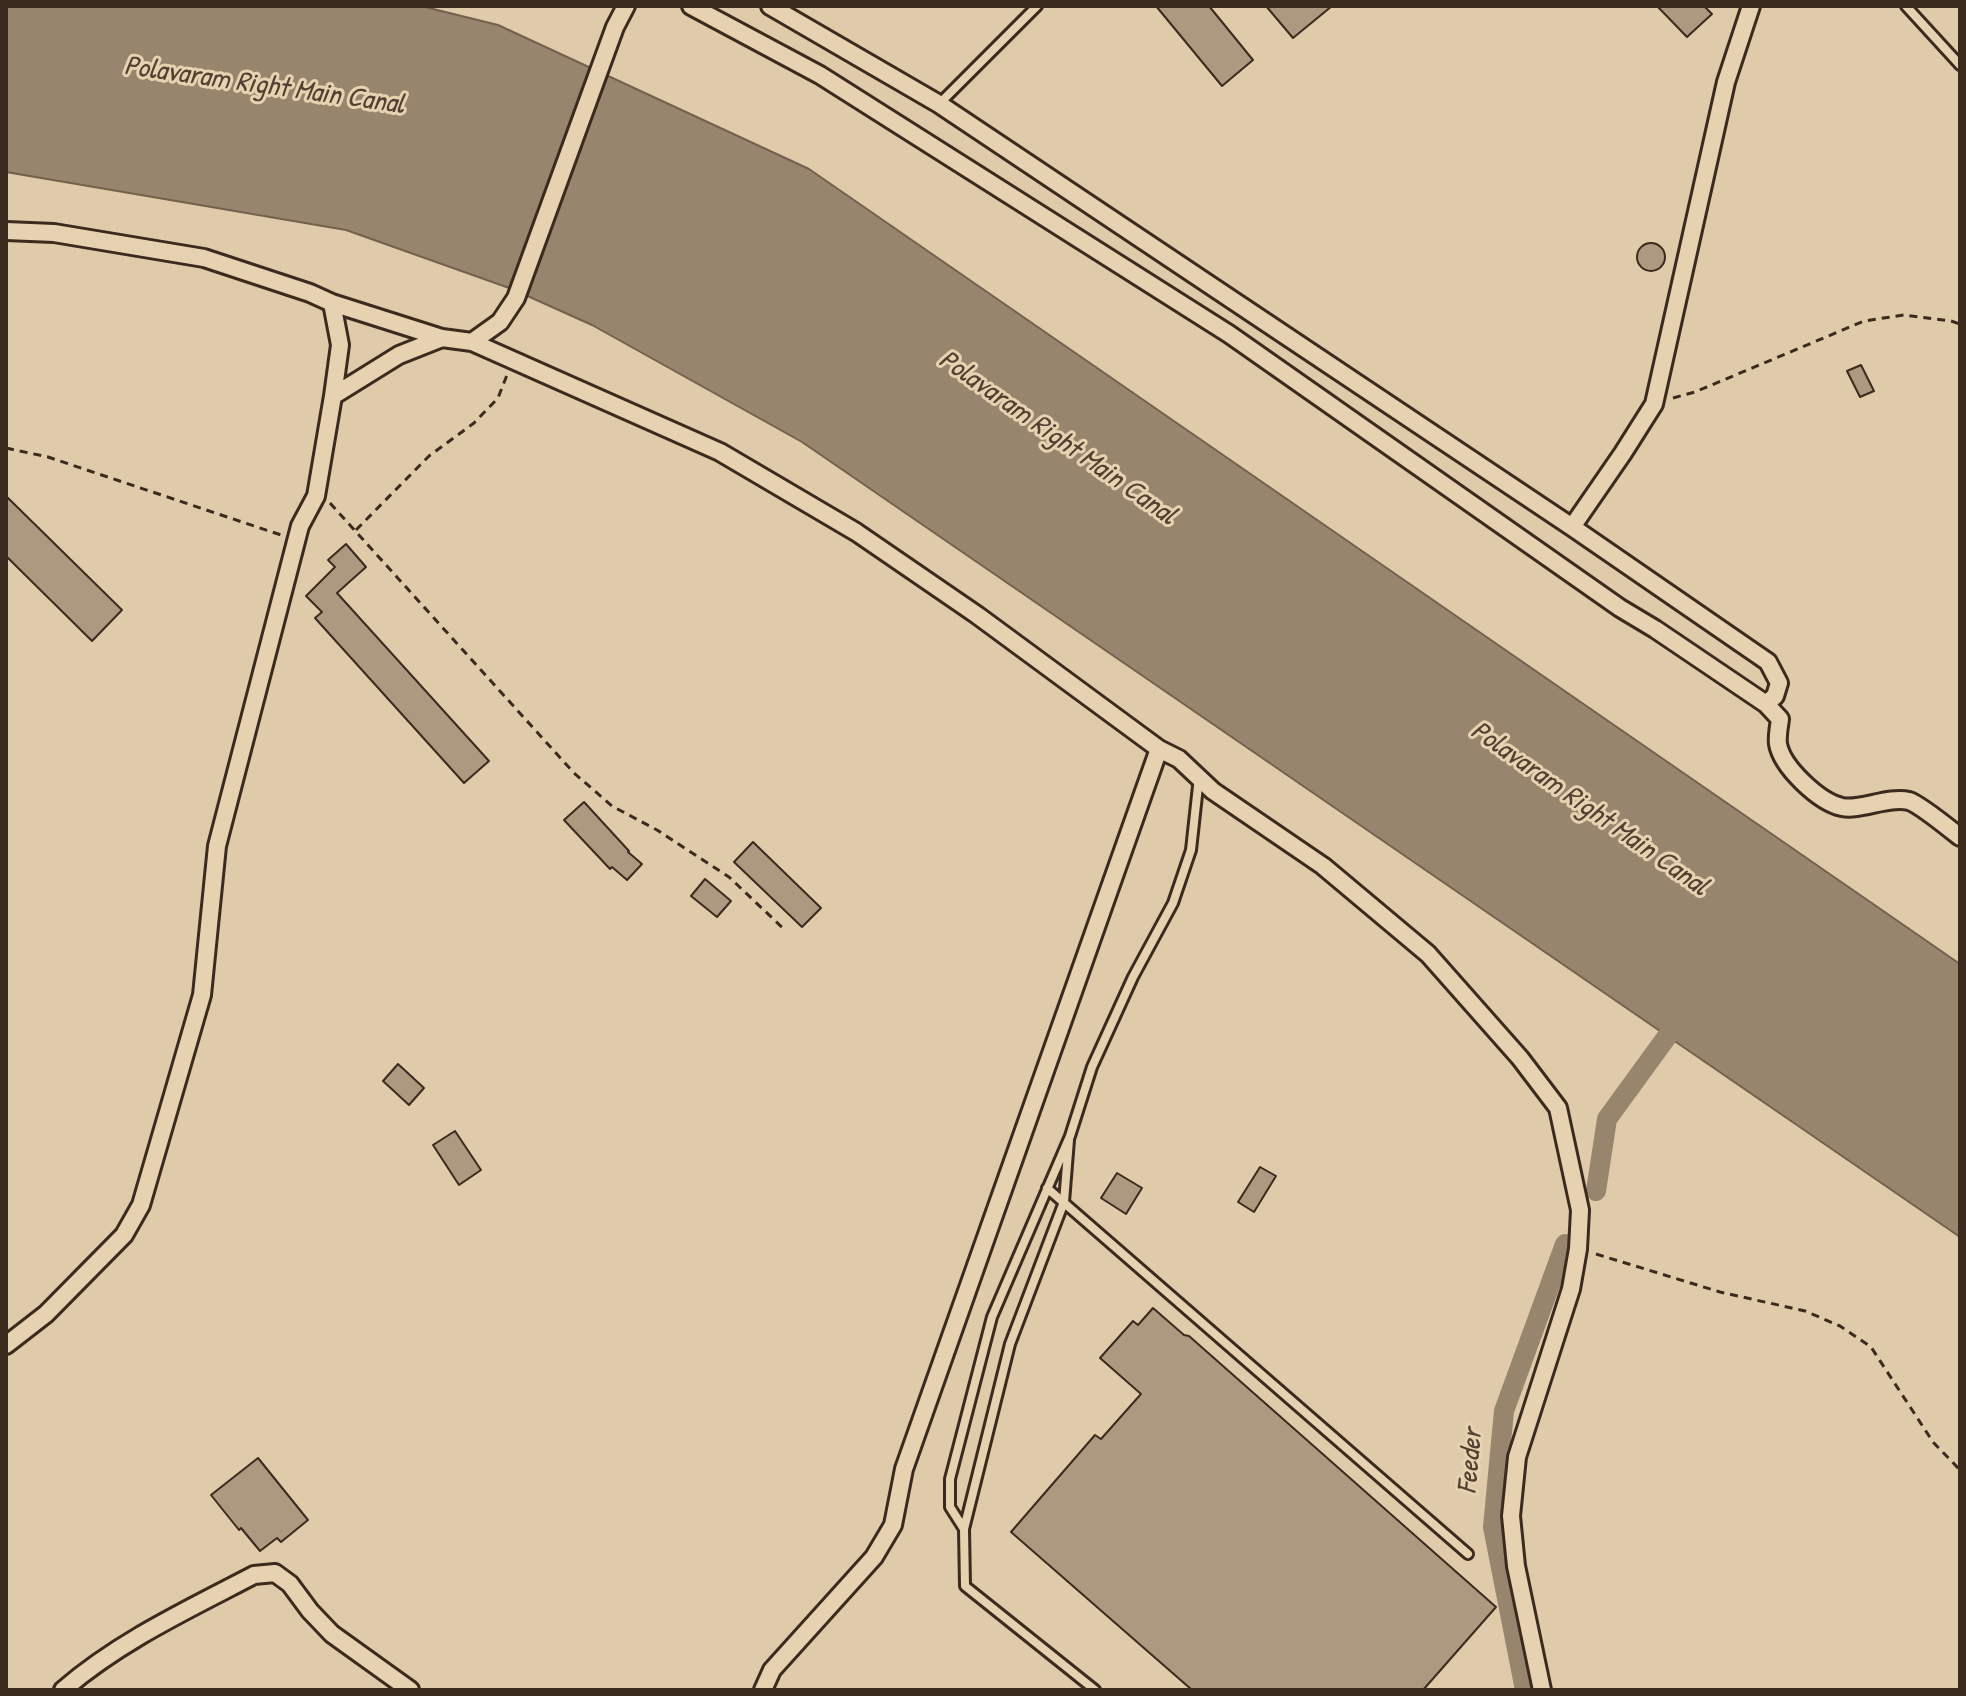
<!DOCTYPE html>
<html>
<head>
<meta charset="utf-8">
<style>
  body { margin:0 }
  #map { position:relative; width:1966px; height:1696px; overflow:hidden; background:#dfcbaa; font-family:"Patrick Hand",sans-serif }
  canvas { display:block }
  .frame { position:absolute; inset:0; border:8px solid #3b2a1e; pointer-events:none }
</style>
</head>
<body>
<div id="map">
<canvas width="1966" height="1696"></canvas>
<div class="frame"></div>
</div>
<script>
const context = document.querySelector('canvas').getContext('2d');
context.lineJoin = 'round';
function fill(path, color) { context.fillStyle = color; context.fill(path, 'evenodd'); }
function strokePath(path, color, width, dash) { context.strokeStyle = color; context.lineWidth = width; context.lineCap = dash ? 'butt' : 'round'; context.setLineDash(dash || []); context.stroke(path); }
function label(font, color, halo, rows, align = 'center') {
  context.font = font + ' "Patrick Hand",sans-serif'; context.lineWidth = 6; context.setLineDash([]); context.textBaseline = 'middle'; context.strokeStyle = halo; context.fillStyle = color; for (const [text, x, y, turn = 0] of rows) {
    context.save(); context.translate(x, y); context.rotate((+turn || 0) * Math.PI / 180); context.textAlign = isNaN(turn) ? turn : align; if (halo) context.strokeText(text, 0, 0); context.fillText(text, 0, 0); context.restore();
  }
}
const water = new Path2D(`
  M6,6H421L498,25L809,169L1960,964V1237L802,442L592,325L512,289L346,230L6,172Z`);
const canal = new Path2D(`
  M1596,1191L1607,1119L1682,1016
  M1525,1690L1493,1527L1504,1411L1565,1244`);
const building = new Path2D(`
  M1156,6H1209L1253,60L1222,86Z
  M1266,6H1332L1293,38Z
  M1657,6H1704L1712,14L1687,37Z
  M1637 257a14 14 0 1 1 28 0a14 14 0 1 1-28 0Z
  M1861,365L1874,391L1860,397L1847,371Z
  M6,496L122,610L92,641L6,556Z
  M346,544L366,567L337,593L489,761L464,783L315,618L322,612L306,596L335,567L328,560Z
  M584,802L629,851L628,852L642,864L627,880L612,867L610,869L564,820Z
  M753,842L821,908L802,927L734,862Z
  M705,879L731,901L717,917L691,896Z
  M398,1064L424,1088L409,1105L383,1081Z
  M455,1131L481,1170L459,1185L433,1145Z
  M1260,1167L1276,1176L1254,1212L1238,1202Z
  M1117,1173L1142,1188L1126,1214L1101,1198Z
  M1153,1308L1184,1335L1189,1336L1496,1607L1423,1690H1192L1011,1532L1095,1435L1101,1439L1141,1394L1100,1358L1133,1321L1138,1325Z
  M258,1458L308,1520L281,1542L277,1538L260,1551L241,1528L239,1530L211,1495Z`);
const path = new Path2D(`
  M1673,398L1695,392L1864,321L1904,315L1951,321L1960,324
  M6,448L48,457L281,535
  M330,503L574,773L612,806L657,830L729,877L786,931
  M356,530L429,456L474,423L498,398L507,375
  M1596,1254L1720,1292L1805,1311L1840,1326L1871,1347L1933,1442L1960,1470`);
const service = new Path2D(`
  M1906,6L1960,65
  M939,104L1037,6
  M1069,1140L1064,1202L1010,1344L964,1529L965,1586L1095,1690
  M1047,1188L1468,1554
  M964,1529L950,1507V1479L992,1317L1070,1136L1092,1067L1133,977L1173,903L1191,850L1199,777`);
const minor = new Path2D(`
  M691,6L820,75L1229,334L1620,608L1655,629L1766,704L1780,719C1779,727 1777,736 1778,744C1782,767 1819,802 1842,807C1860,811 1888,796 1909,801C1919,804 1950,829 1960,837
  M770,6L939,104L1572,527L1768,662L1779,683L1775,696L1766,704
  M6,231L54,233L204,258L310,293L332,303L340,345L333,396L316,496L300,526L217,846L202,995L141,1205L124,1235L46,1314L6,1345
  M332,303L442,338
  M472,342L500,322L516,298L615,27L626,6
  M333,396L399,355L442,338L472,342L720,452L856,532L977,615L1159,749L1179,759L1213,791L1323,866L1428,954L1520,1058L1558,1108L1580,1210L1578,1249L1571,1289L1517,1457L1511,1516L1516,1566L1542,1690
  M1572,527L1623,453L1654,404L1726,82L1751,6
  M63,1690C120,1641 187,1610 254,1575L275,1573L290,1584L310,1611L332,1634L410,1690
  M763,1690L772,1670L874,1557L893,1525L904,1469L1159,749`);
const waterNames = [
  ["Polavaram Right Main Canal",264,86,8],
  ["Polavaram Right Main Canal",1057,438,35],
  ["Polavaram Right Main Canal",1589,809,35],
  ["Feeder",1471,1461,-85]
];
fill(water, '#98856d');
strokePath(water, '#73614d', 2);
strokePath(canal, '#98856d', 20);
fill(building, '#ac997f');
strokePath(building, '#3b2a1e', 2);
strokePath(service, '#3b2a1e', 14);
strokePath(minor, '#3b2a1e', 22);
strokePath(path, '#3b2a1e', 3, [8, 6]);
strokePath(service, '#e6d2b0', 8);
strokePath(minor, '#e6d2b0', 16);
label('italic 28px', '#524132', '#e6d2b0', waterNames);
</script>
</body>
</html>
